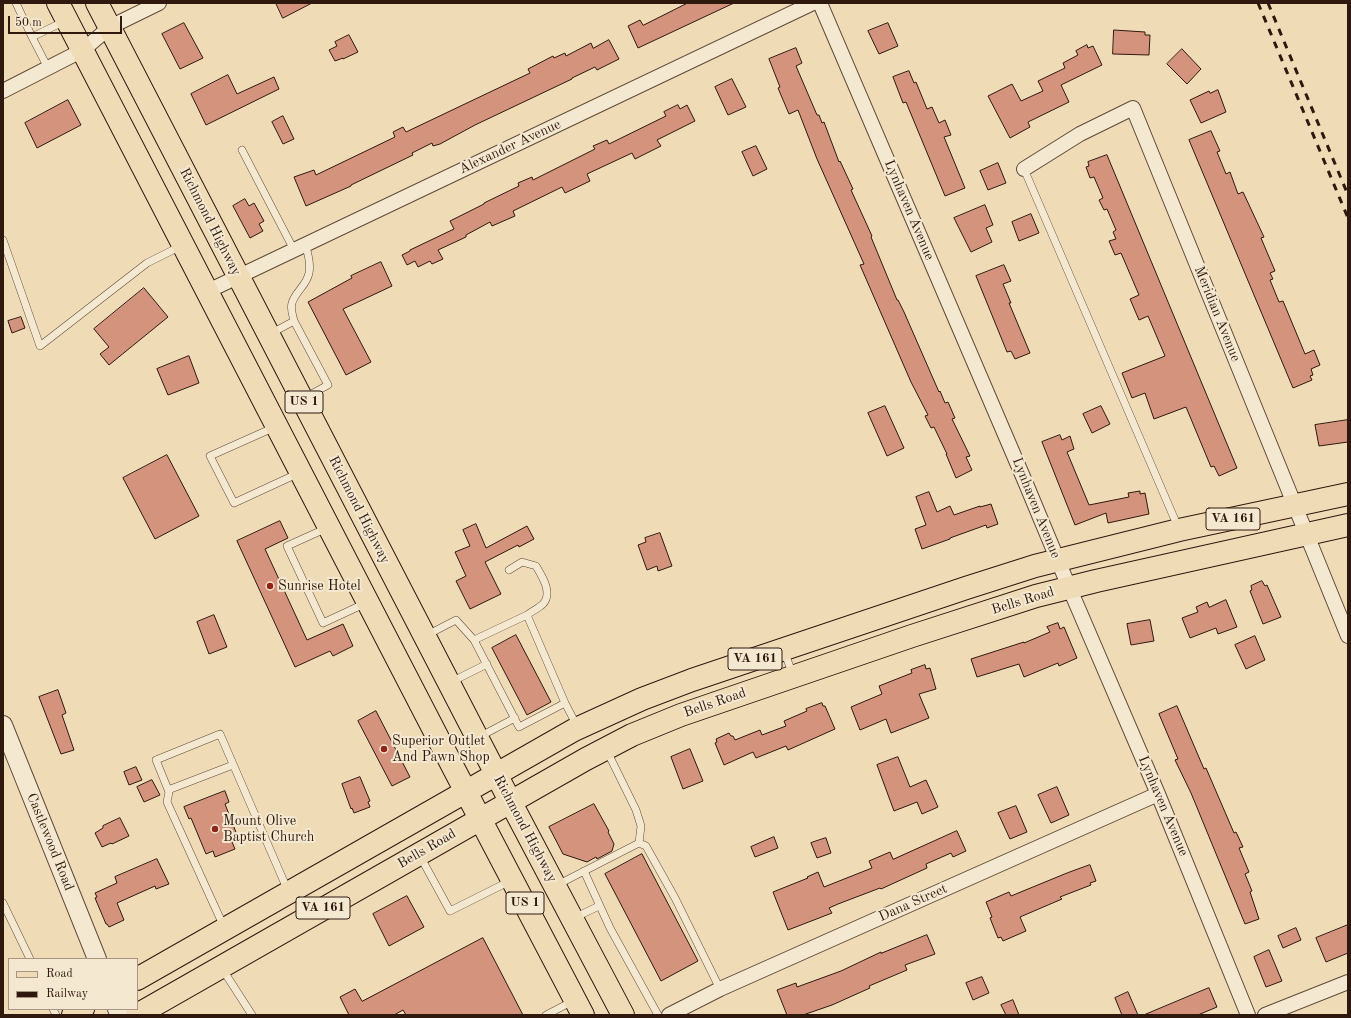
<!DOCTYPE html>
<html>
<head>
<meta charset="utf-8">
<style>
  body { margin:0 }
  #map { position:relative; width:1351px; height:1018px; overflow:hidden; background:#efdcb7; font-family:"Old Standard TT",serif }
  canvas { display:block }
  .frame { position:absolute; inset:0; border:4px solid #2f180e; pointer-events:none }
  .legend { position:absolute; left:8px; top:958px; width:130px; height:52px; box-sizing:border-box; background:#f5e8d0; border:1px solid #a69582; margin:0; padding:5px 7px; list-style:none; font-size:12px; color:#2f180e }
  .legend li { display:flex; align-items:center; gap:8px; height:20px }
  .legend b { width:20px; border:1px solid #a69582 }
  .scale { position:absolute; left:8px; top:16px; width:114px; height:18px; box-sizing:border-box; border:2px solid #2f180e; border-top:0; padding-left:5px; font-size:12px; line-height:14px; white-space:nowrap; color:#2f180e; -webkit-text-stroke:3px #f5e8d0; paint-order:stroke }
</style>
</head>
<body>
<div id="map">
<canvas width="1351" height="1018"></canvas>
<div class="frame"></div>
<ul class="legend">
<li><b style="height:5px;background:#efdcb7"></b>Road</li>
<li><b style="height:5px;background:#2f180e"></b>Railway</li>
</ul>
<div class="scale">50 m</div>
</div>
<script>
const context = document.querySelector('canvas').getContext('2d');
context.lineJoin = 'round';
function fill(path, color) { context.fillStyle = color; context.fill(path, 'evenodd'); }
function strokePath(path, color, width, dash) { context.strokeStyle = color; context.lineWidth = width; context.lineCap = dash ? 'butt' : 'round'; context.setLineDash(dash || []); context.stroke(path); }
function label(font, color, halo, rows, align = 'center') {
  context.font = font + ' "Old Standard TT",serif'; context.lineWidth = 4; context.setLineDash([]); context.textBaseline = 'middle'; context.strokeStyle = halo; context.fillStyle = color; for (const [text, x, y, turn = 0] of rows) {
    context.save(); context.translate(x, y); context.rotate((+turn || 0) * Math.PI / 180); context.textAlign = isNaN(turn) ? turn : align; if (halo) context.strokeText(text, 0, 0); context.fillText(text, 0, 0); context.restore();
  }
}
const building = new Path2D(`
  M276,3H312L283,18Z
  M688,3H734L638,48L628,26L640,20L643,25Z
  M184,23L203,58L180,69L162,34Z
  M888,23L898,46L879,54L868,31Z
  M1114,30L1145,32V35H1150L1149,55L1113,54Z
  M349,35L358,52L343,59V58L335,61L329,50L337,46L335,42Z
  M609,40L619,59L597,70L595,67L572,78V79L475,125L440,144L433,146L432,143L412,153L413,155L351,185V186L306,206L294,177L314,170L316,175L395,137L393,132L403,127L406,132L530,73L528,69L553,56L554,58L565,53L566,56L591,43L593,48Z
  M1087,45L1088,48L1093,46L1102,65L1061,85L1069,102L1028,122L1030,127L1010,138L988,96L1012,84L1021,101L1043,91L1038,81L1065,68L1063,63L1078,55L1076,51Z
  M796,48L802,63L796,66L817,115H819L822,123L824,122L839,162L840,161L853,189L851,190L872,236L871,237L897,300H898L904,312L939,392L940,391L945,403L948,402L955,418L952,419L970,456L966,457L972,470L956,478L946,454H947L934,427L931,428L925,416L928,415L911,382L860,265L864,264L817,159L798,110L789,114L778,88L780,87L769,59Z
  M1182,49L1201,69L1187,84L1167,64Z
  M909,71L914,83L916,82L927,109L932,107L939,123L945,120L951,135L944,137L965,188L945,196L906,102L903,103L893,77Z
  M228,75L237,94L274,77L279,89L206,125L191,94Z
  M732,79L746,107L728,115L715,87Z
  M1218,90L1226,112L1201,123L1190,100L1209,91L1210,93Z
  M68,100L81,125L37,148L25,123Z
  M678,105L680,109L687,105L695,121L657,140L661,146L635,159L632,153L587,174L590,181L565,193L562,187L513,211L515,216L492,226L490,222L466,235V237L438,250L443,259L432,264L430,261L418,267L415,261L407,265L402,255L410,251V250L454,229L450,221L484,204V203L519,186L518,183L532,177L533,180L595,149L593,146L607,140L609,144L666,116L664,112Z
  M283,116L294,139L283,144L272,122Z
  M1211,131L1220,151L1217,152L1226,174L1230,172L1238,194L1243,192L1264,237L1261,238L1275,271L1270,273L1273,279L1270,280L1279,302L1283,301L1305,354L1314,350L1320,365L1311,369L1313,375L1310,376L1312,380L1293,388L1189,140Z
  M756,146L767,169L753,176L742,152Z
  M1107,155L1237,468L1219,476L1214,466L1211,467L1186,407L1154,419L1145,393L1132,398L1122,373L1165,356L1148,316L1139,320L1130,299L1139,295L1121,253L1115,255L1109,241L1116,239L1113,232L1116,230L1107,209L1104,210L1099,200L1103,198L1094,177L1090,178L1086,167L1089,166L1088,162Z
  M998,163L1006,183L988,190L980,171Z
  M245,199L249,206L254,203L264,221L259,224L263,231L250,238L233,206Z
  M985,205L993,225L986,228L992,242L971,252L954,218Z
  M1031,214L1039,233L1019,241L1012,222Z
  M381,262L392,286L343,309L371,362L346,375L308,302L352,278L351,276Z
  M1004,265L1011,281L1003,284L1011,303H1009L1030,353L1015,359L1011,351L1007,352L976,276Z
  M144,288L168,317L109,365L100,354L109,347L94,329Z
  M21,317L25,328L12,333L8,321Z
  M189,356L199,383L168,395L157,369Z
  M885,406L904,448L887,456L868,413Z
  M1101,406L1110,424L1092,433L1083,414Z
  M1348,420V442L1319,446L1315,425Z
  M1060,435L1062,440L1070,436L1074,449L1067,452L1089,505L1129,497L1128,493L1140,491V494L1145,493L1149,514L1108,523L1106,513L1075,525L1042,442Z
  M167,455L199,516L155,539L123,478Z
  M929,492L937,512L950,506L954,515L980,506V507L991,504L998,524L987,528L986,525L950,538V539L922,549L915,529L926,525L916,497Z
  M280,521L288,538L265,549L307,640L343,624L353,646L333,656L330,651L295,667L237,541Z
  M476,524L486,548L527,526L534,539L519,547L518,545L485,562L501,594L470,609L456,581L466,576L455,552L470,546L463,530Z
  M660,533L672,566L658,571L657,566L647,570L638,545L646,542L645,538Z
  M1262,581L1265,586L1267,585L1281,617L1263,624L1250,591L1252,590L1251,586Z
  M1226,600L1237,627L1218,634L1216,628L1190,638L1182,618L1198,612L1196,607L1207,602L1209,607Z
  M214,615L227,647L209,654L197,622Z
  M1150,620L1154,641L1131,645L1127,624Z
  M1058,623L1060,629L1064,627L1077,658L1059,666L1058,663L1024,677L1019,664L977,677L971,659L1024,642V643L1050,632L1047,627Z
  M516,635L551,702L527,715L492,648Z
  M1255,636L1265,660L1246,669L1235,645Z
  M925,665L926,669L930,668L936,689L919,694L929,718L891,733L886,719L860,730L851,707L882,694L879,686L912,673L911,670Z
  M58,690L66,713L62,715L74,750L61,754L39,697Z
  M822,703L823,706H825L835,729L788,750L786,746L756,758L753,752L724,765L715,743L717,742L716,739L729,733L731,736H733L735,740L760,730L762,735L786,726L784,721L807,711L806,709Z
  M1177,706L1204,769L1206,768L1234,833L1236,832L1243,847L1239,848L1249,872L1245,874L1252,891L1250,892L1259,919L1245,924L1191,793L1175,760L1178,759L1159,714Z
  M376,711L410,777L392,786L358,721Z
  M690,749L703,781L683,789L671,757Z
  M898,757L910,787L926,780L938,807L922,814L917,802L894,811L877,765Z
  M136,767L142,780L129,785L124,772Z
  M360,777L370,801L368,802L370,807L354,813L352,808L351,809L342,784Z
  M152,780L160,795L144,802L137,787Z
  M1057,787L1069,815L1051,823L1038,795Z
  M225,791L229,802L225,804L239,840L232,842L235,849L215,857L213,851L206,854L191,818L189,819L184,807Z
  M594,804L609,831L608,832L614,844L612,851L597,859L596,857L587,862L563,854L549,827Z
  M1016,806L1027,832L1010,839L998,813Z
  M120,818L129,836L112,844L111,843L102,847L95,833L103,828V826Z
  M957,831L966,851L953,857L951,853L926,864L927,868L881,889L880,888L838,904L829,908L832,913L788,930L773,892L808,878L807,877L818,872L824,887L872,868L869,861L890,852L893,859Z
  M774,837L778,848L755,857L751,847Z
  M826,838L831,853L817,858L811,843Z
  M642,854L698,961L661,981L605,874Z
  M157,859L169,884L156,889L155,886L117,903L124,920L109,927L107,924H106L95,898L97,897L95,893L117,883L115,877Z
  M1090,865L1096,881L1090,883L1091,885L1060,897L1062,899L1020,917L1026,931L1003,941L1001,937L998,938L990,918L992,917L986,902L1009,892L1011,896L1067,873Z
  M407,896L424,927L389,946L373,914Z
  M1348,925V953L1326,962L1316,938Z
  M1296,928L1301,940L1283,948L1278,936Z
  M927,935L935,954L905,965L907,970L869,986L870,988L832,1005L803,1015H787L777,990L796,983L797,987L841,971L881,952V953Z
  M483,938L523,1015H406L403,1010L394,1015H349L340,997L355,989L362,1001Z
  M1269,950L1282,981L1266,987L1254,957Z
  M982,977L989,993L973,1000L966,983Z
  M1209,988L1217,1007L1198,1015H1144Z
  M1128,992L1138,1015H1122L1115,998Z
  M1013,1000L1019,1015H1006L1001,1005Z`);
const service = new Path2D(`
  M16,3L32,37L65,21
  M32,37L48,68
  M242,150L294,250
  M1024,169L1178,527
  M3,240L40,346L147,263L181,246
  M294,321C293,316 290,309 292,303C295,292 307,285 309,273C311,263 308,253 305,244
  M270,334L294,321L328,385L304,398
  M275,427L210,456L234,503L299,473
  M327,528L287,546L323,623L366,603
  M509,570L522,562L536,566C542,576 553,593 543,604C539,608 532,611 527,615
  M427,635L456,620L474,640L519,727L565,703L527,615L474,640
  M784,651L793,675
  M451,682L487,664
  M565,703L577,726
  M479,737L515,718
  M607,751L636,810L641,826L639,843
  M168,790L233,765
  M420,856L450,911L510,881
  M584,871L610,928L658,1015
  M557,885L639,843L646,846L675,898L720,989
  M3,903L30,959
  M574,918L599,906
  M224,927L167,802L169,792L156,760L220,734L288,891
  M223,970L252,1015
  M53,1009L56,1015
  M546,1015L573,1001`);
const minor = new Path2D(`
  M820,3L1024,479L1069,587L1158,794L1248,1015
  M3,91L83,50L110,27L159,3
  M1024,169L1080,134L1133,108L1348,636
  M208,291L813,3
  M669,1015L720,989L1158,794
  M1265,1015L1348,982`);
const tertiary = new Path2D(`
  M3,725L97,959
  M117,1009L120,1015`);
const primary = new Path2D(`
  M58,3L454,769L583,1015
  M97,3L510,801L623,1015
  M137,979L574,730L642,699L692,680L966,588L1035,566L1179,530L1348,494
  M73,1015L83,1009
  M137,1015L586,759L632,735L681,715L912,636L1036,596L1096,581L1348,525`);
const rail = new Path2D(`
  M1258,3L1348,218
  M1268,3L1348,195`);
const markers = [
  [270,586,4,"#8f2418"],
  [384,749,4,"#8f2418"],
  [215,829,4,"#8f2418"]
];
const shields = [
  [304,402,38],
  [1233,519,54],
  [755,659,54],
  [525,903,38],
  [323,908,54]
];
const shieldNames = [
  ["US 1",304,402],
  ["VA 161",1233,519],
  ["VA 161",755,659],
  ["US 1",525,903],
  ["VA 161",323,908]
];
const streetNames = [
  ["Alexander Avenue",510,147,-25],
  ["Lynhaven Avenue",909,210,67],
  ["Richmond Highway",210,222,63],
  ["Meridian Avenue",1217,314,68],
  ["Lynhaven Avenue",1036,508,68],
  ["Richmond Highway",359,510,63],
  ["Bells Road",1023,601,-17],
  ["Bells Road",715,703,-19],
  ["Lynhaven Avenue",1163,806,67],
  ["Richmond Highway",525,829,62],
  ["Castlewood Road",50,842,68],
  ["Bells Road",427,849,-30],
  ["Dana Street",913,903,-24]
];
const poiNames = [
  ["Sunrise Hotel",278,586],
  ["Superior Outlet",392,741],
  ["And Pawn Shop",392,757],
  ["Mount Olive",223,821],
  ["Baptist Church",223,837]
];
fill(building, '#d4937d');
strokePath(building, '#2f180e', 1);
strokePath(service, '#5f4938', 8);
strokePath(minor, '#5f4938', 16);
strokePath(tertiary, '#5f4938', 20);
strokePath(primary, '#2f180e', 24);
strokePath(service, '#f5e8d0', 7);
strokePath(minor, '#f5e8d0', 14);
strokePath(tertiary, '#f5e8d0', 18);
strokePath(primary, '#efdcb7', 22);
strokePath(rail, '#2f180e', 3, [7, 7]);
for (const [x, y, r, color] of markers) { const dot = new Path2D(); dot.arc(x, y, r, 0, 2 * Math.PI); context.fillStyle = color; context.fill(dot); strokePath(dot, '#f5e8d0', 1.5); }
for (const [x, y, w] of shields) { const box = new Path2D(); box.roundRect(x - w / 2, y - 11, w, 22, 3); context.fillStyle = '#f5e8d0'; context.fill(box); strokePath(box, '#2f180e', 1); }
label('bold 13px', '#2f180e', null, shieldNames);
label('14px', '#2f180e', '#f5e8d0', streetNames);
label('14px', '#2f180e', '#f5e8d0', poiNames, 'left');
</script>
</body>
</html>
